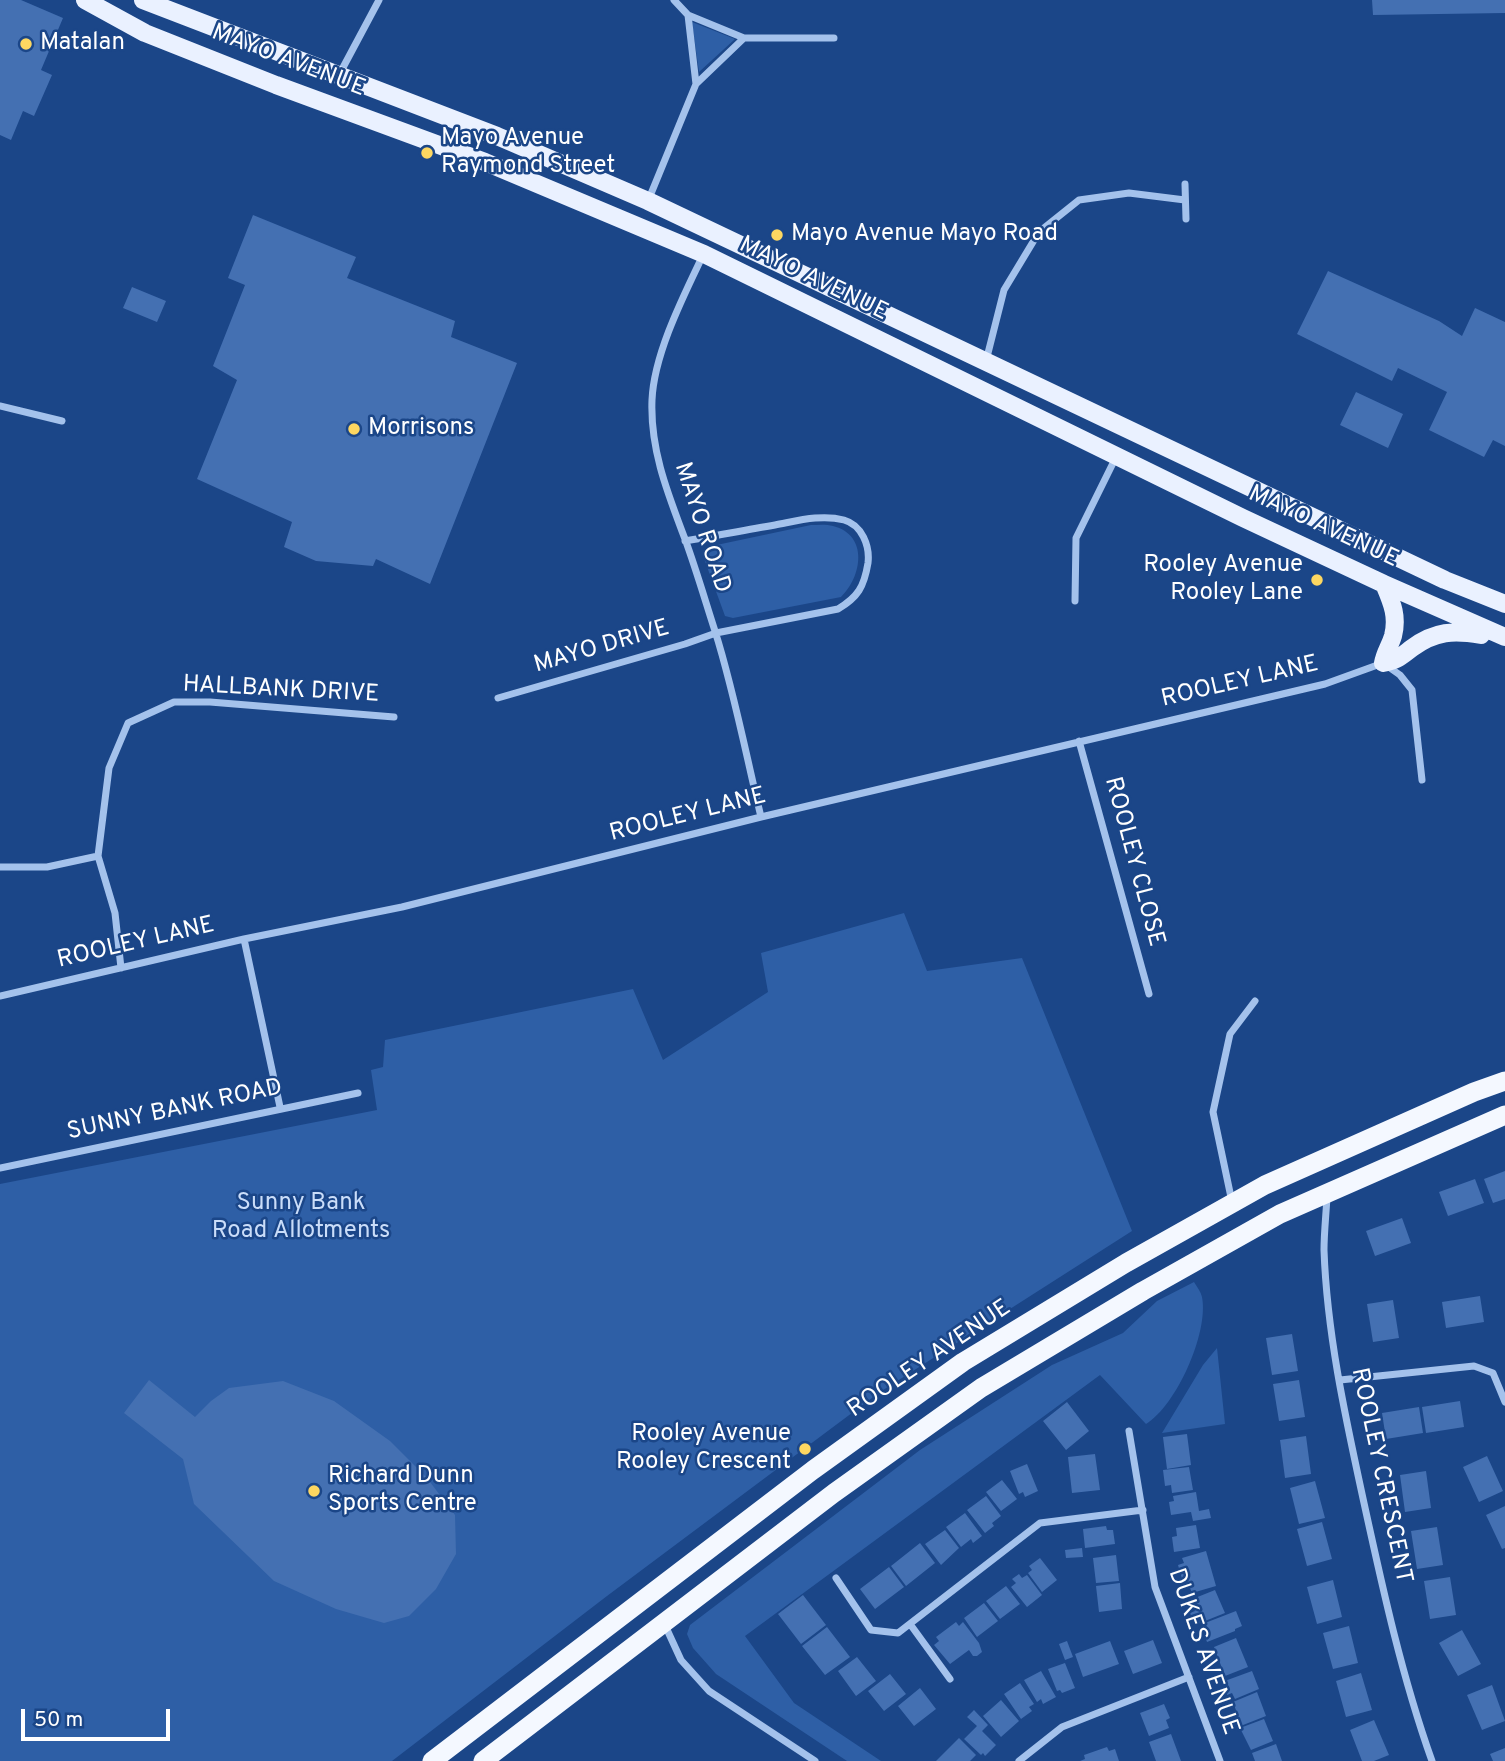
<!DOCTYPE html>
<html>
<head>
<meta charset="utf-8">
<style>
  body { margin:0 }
  #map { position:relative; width:1505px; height:1761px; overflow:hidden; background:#1b4688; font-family:Overpass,sans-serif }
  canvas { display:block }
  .scale { position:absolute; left:21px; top:1709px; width:149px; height:32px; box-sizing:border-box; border:4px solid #fff; border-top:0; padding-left:9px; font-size:21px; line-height:24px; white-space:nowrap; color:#fff; -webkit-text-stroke:5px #1b4688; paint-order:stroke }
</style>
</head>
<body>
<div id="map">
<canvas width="1505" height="1761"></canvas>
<div class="scale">50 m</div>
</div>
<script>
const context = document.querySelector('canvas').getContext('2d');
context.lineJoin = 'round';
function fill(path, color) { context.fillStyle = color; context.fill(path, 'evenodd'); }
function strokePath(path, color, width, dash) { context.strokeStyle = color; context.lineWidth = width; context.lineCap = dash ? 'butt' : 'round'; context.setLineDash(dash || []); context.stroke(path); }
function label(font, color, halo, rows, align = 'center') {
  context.font = font + ' Overpass,sans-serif'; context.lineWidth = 5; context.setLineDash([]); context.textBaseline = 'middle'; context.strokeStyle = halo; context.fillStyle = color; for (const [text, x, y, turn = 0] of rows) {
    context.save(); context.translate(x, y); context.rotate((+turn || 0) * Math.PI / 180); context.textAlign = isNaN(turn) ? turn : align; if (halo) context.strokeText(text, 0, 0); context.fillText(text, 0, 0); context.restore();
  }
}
const green = new Path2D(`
  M692,22L735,39L699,72Z
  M811,525C818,525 826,524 833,526C869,535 862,577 841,597L733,618L725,616L702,553L707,547Z
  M904,913L927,971L1022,958L1132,1231L880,1392L607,1596L392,1761H0V1184L377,1110L371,1070L383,1067L385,1040L633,989L663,1060L768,992L761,953Z
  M1194,1282C1197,1287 1201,1292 1202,1297C1209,1333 1176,1406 1146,1424L1100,1375L745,1636L794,1703L881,1761H847L716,1674L693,1648L687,1634L690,1625L920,1450L1052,1365L1123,1333L1157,1301Z
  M1217,1348L1225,1424L1162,1433L1203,1365Z`);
const building = new Path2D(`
  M0,0H21L63,18L41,70L52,75L34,116L23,111L11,140L0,135Z
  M1372,0H1505V13L1373,15Z
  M253,215L356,257L347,278L455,321L451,337L517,363L430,584L376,559L373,566L316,561L284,547L292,522L197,479L237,380L213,366L245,285L228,278Z
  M1328,271L1439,321L1462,336L1475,308L1505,322V446L1493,440L1484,457L1429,430L1447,392L1398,368L1392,381L1297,334Z
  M132,287L166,301L157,322L123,308Z
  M1356,392L1403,414L1388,448L1340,425Z
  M1505,1171V1199L1493,1203L1484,1179Z
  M1475,1179L1484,1203L1448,1216L1439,1192Z
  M1402,1218L1411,1243L1375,1256L1366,1231Z
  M1480,1296L1484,1322L1446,1328L1442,1302Z
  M1393,1300L1399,1338L1373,1342L1367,1304Z
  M1292,1334L1298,1371L1272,1375L1266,1338Z
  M149,1380L195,1417L211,1401L229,1388L283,1381L334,1401L390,1441L427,1478L455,1515L456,1554L436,1589L409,1616L384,1623L336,1609L274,1581L194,1504L183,1459L124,1413Z
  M1299,1380L1305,1417L1279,1421L1273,1384Z
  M1460,1401L1464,1427L1426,1433L1422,1407Z
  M1067,1402L1089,1431L1066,1450L1043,1421Z
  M1419,1407L1423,1433L1386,1439L1382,1413Z
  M1187,1434L1191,1465L1167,1469L1163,1437Z
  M1306,1436L1311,1474L1285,1478L1280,1440Z
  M1095,1454L1100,1490L1072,1493L1068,1457Z
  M1487,1456L1503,1491L1479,1502L1463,1467Z
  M1027,1464L1038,1491L1025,1497L1023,1492L1019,1494L1010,1471Z
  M1189,1467L1193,1490L1172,1493L1171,1485L1165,1486L1163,1470Z
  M1426,1471L1431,1508L1405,1512L1400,1475Z
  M1002,1480L1017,1499L1001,1511L986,1492Z
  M1315,1481L1325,1518L1299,1524L1290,1488Z
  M1196,1492L1199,1511L1209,1509L1211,1518L1193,1521L1191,1512L1171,1515L1169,1502L1174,1501L1173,1496Z
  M986,1496L1001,1516L992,1523L994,1526L985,1533L967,1510Z
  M1505,1506V1548L1502,1549L1486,1515Z
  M965,1513L982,1536L973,1543L971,1539L961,1547L946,1527Z
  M1322,1522L1332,1559L1307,1566L1297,1529Z
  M1196,1525L1200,1548L1174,1552L1172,1537L1177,1536L1176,1528Z
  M1106,1526L1107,1530H1113L1115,1544L1085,1548L1083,1529Z
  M1437,1527L1443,1565L1417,1569L1411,1531Z
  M945,1530L959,1548L941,1565L925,1544Z
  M920,1543L935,1563L906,1586L891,1566Z
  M1082,1548L1083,1557L1066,1558L1065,1550Z
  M1206,1551L1216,1586L1192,1593L1190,1588L1185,1589L1178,1565L1184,1563L1182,1558Z
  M1116,1555L1119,1581L1096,1583L1093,1558Z
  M1040,1558L1057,1580L1042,1592L1028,1573L1032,1570L1029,1566Z
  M889,1567L904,1587L875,1609L860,1589Z
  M1019,1574L1022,1578L1027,1575L1042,1595L1027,1607L1011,1587L1016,1583L1012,1579Z
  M1450,1577L1456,1615L1430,1619L1424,1581Z
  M1333,1580L1342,1617L1317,1624L1307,1587Z
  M1120,1583L1122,1609L1099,1612L1096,1586Z
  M1006,1586L1020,1604L1000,1619L986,1601Z
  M1215,1590L1225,1613L1195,1625L1190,1613L1195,1611L1190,1600Z
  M803,1595L826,1625L801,1644L778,1614Z
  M984,1603L998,1621L977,1637L964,1618Z
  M1236,1611L1242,1626L1235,1629V1631L1207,1642L1203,1630L1207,1628L1205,1623Z
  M956,1622L959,1626L963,1622L979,1643L982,1652L977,1656H973L969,1650L950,1664L934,1645L939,1641L936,1637Z
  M1349,1626L1358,1663L1333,1669L1323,1633Z
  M827,1627L850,1657L825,1675L802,1646Z
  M1462,1630L1481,1664L1458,1676L1439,1643Z
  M1236,1638L1248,1667L1225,1676L1214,1647Z
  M1153,1640L1162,1663L1133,1674L1124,1651Z
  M1067,1641L1073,1657L1065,1660L1059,1644Z
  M1110,1641L1119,1664L1083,1677L1075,1654Z
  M857,1657L876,1681L856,1696L838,1671Z
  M1065,1663L1075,1688L1062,1693L1060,1690L1057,1691L1048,1669Z
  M1041,1671L1056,1697L1043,1704L1041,1699L1037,1702L1024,1680Z
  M1252,1671L1259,1689L1235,1699L1232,1693L1227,1695L1222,1682Z
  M1361,1673L1372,1710L1346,1717L1336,1681Z
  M890,1674L906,1694L884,1711L868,1691Z
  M1020,1683L1034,1704L1029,1707L1032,1711L1021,1719L1004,1694Z
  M1492,1685L1505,1721L1482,1730L1467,1695Z
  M920,1688L936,1709L914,1726L898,1706Z
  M1257,1692L1266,1716L1238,1727L1233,1715L1237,1713L1233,1702Z
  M1001,1700L1019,1721L1001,1737L983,1716Z
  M1164,1704L1170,1718L1166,1720L1169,1728L1149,1736L1140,1713Z
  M974,1710L988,1725L982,1731L996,1745L985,1756L983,1753L981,1755L964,1739L977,1726L967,1717Z
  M1264,1719L1273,1741L1251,1750L1240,1728Z
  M1374,1720L1389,1755L1374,1761H1362L1350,1730Z
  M1171,1734L1181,1761H1156L1149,1742Z
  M959,1738L976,1755L970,1761H936Z
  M1276,1744L1282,1761H1255L1252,1753Z
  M1107,1747L1109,1751L1115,1749L1119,1761H1080L1085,1759L1084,1755Z
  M1505,1748V1761H1493L1490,1754Z`);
const minor = new Path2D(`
  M688,15L744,38
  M339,75L379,0
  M696,84L744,38H834
  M1185,184L1186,219
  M648,201L696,84L688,15L674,0
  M703,255C683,297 654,354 652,400C650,450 668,494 685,539C696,569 705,600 715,631C734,691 746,755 761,817
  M986,361L1004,290L1039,232L1079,200L1129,193L1185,200
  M0,406L62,421
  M1075,601L1076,538L1116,457
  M498,698L685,644L716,633L838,609C858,597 864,587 868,563C870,546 862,525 844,520C821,514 797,521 775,525C745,530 715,536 685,541
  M1079,741L1149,994
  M0,867H47L98,856
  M244,939L280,1107
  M121,968L115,913L98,856L109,768L128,723L174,702H210L394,717
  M0,996L244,939L402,907L761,817L1325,684L1383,663L1400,675L1412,690L1422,780
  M0,1168L358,1093
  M1327,1197C1326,1215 1324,1233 1324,1250C1327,1335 1346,1420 1364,1503C1383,1590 1402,1677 1432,1761
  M1232,1202L1213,1112L1230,1034L1255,1001
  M1340,1380L1474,1366L1493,1373L1505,1402
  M1129,1431L1155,1587L1220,1761
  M836,1578L871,1630L898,1633L1040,1523L1143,1510
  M664,1623L681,1660L709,1691L815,1761
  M910,1624L950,1679
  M1019,1761L1062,1727L1189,1677`);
const primary = new Path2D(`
  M85,0L145,33L276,85L485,162L704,254L1243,518L1384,584L1505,637
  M143,0L497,136L648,201L1445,580L1505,604
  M1384,584C1392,603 1398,616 1393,636C1390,646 1385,652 1383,663C1398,660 1400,657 1412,648C1435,631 1454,630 1481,635`);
const trunk = new Path2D(`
  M432,1761L813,1470L963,1362L1126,1263L1265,1185L1474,1092L1505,1081
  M483,1761L834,1493L981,1388L1143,1291L1280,1214L1505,1115`);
const markers = [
  [26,44,7,"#fdd761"],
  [427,153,7,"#fdd761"],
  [777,235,7,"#fdd761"],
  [354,429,7,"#fdd761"],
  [1317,580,7,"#fdd761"],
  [805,1449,7,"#fdd761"],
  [314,1491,7,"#fdd761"]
];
const poiNames = [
  ["Matalan",40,44],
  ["Mayo Avenue",441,139],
  ["Raymond Street",441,167],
  ["Mayo Avenue Mayo Road",791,235],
  ["Morrisons",368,429],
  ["Rooley Avenue",1303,566,"right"],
  ["Rooley Lane",1303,594,"right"],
  ["Rooley Avenue",791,1435,"right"],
  ["Rooley Crescent",791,1463,"right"],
  ["Richard Dunn",328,1477],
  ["Sports Centre",328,1505]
];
const streetNames = [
  ["MAYO AVENUE",288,62,21],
  ["MAYO AVENUE",813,280,26],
  ["MAYO ROAD",701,528,72],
  ["MAYO AVENUE",1323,528,25],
  ["MAYO DRIVE",602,648,-16],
  ["ROOLEY LANE",1240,683,-13],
  ["HALLBANK DRIVE",281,691,3],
  ["ROOLEY LANE",688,816,-14],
  ["ROOLEY CLOSE",1133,862,75],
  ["ROOLEY LANE",136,944,-13],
  ["SUNNY BANK ROAD",175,1111,-12],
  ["ROOLEY AVENUE",930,1360,-34],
  ["ROOLEY CRESCENT",1380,1476,78],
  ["DUKES AVENUE",1202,1652,71]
];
const parkNames = [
  ["Sunny Bank",301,1204],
  ["Road Allotments",301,1232]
];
fill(green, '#2e5fa6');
fill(building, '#4470b2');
strokePath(minor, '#a4c2ec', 7);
strokePath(primary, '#eaf1ff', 18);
strokePath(trunk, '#f4f8ff', 19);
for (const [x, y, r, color] of markers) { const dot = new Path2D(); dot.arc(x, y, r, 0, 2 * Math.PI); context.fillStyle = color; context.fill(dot); strokePath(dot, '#1b4688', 2.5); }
label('24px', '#fff', '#1b4688', poiNames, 'left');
label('24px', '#fff', '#1b4688', streetNames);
label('24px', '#caddf9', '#1b4688', parkNames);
</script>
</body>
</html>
